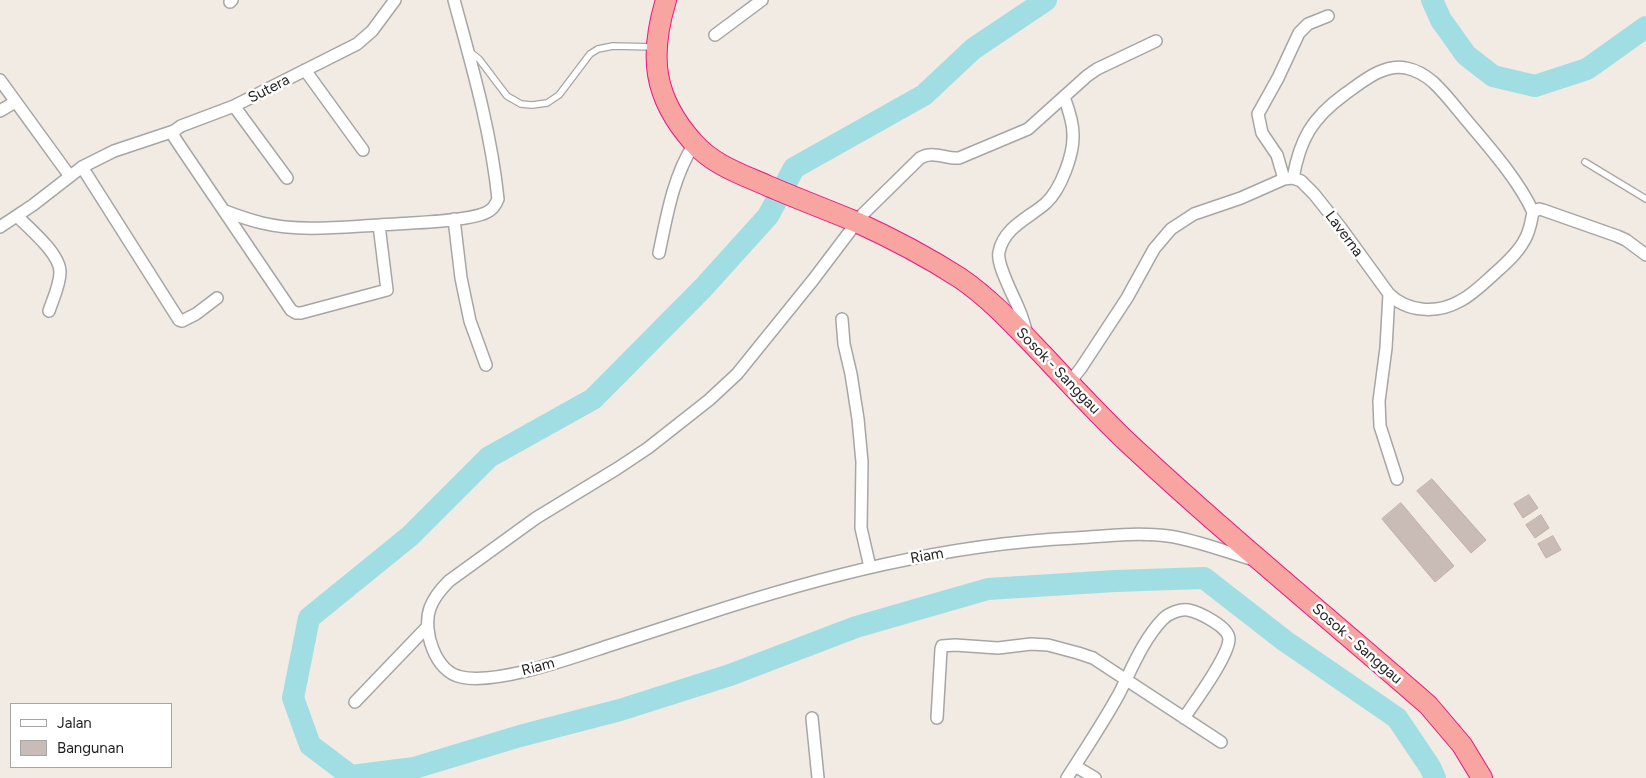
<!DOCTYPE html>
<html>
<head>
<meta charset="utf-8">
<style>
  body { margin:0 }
  #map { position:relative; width:1646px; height:778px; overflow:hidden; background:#f1ebe4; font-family:Figtree,sans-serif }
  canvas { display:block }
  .legend { position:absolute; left:10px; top:703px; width:162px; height:65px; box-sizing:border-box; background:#fff; border:1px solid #a5a5a5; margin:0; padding:6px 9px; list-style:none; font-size:15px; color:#1f1f1f }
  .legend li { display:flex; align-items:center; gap:10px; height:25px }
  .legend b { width:25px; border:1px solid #a5a5a5 }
</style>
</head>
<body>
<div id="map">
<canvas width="1646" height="778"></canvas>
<ul class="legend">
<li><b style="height:6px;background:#fff"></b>Jalan</li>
<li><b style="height:14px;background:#c9bcb7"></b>Bangunan</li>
</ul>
</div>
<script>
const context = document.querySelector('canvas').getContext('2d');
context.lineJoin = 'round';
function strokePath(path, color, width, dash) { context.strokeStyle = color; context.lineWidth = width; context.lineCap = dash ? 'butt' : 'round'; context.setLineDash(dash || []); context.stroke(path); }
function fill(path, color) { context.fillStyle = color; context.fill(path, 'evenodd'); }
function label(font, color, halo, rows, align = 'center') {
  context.font = font + ' Figtree,sans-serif'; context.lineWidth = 5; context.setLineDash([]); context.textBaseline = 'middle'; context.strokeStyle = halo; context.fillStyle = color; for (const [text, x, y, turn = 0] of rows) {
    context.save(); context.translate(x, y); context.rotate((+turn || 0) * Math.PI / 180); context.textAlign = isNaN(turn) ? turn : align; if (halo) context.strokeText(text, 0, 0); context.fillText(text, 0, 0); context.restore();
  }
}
const river = new Path2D(`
  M1046,0L973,49L924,95L794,168L768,216L703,288L593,399L489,457L410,536L309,618L293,698L310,745L351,776L414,768L520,736L620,710L730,675L856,627L988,589L1115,581L1204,578L1285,641L1397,718L1430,767L1435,778
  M1432,0L1441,20L1466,55L1493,76L1535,86L1587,69L1646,27`);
const building = new Path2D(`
  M1432,479L1486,540L1471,553L1417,491Z
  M1529,495L1538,508L1523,518L1514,504Z
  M1401,503L1454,566L1435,582L1382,519Z
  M1541,515L1549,528L1535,538L1526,525Z
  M1553,536L1561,550L1546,558L1538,544Z`);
const service = new Path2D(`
  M469,51L479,59L507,96L521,104L532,105L547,103L559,95L590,54L598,49L613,46L655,47
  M1585,162L1646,199`);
const minor = new Path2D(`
  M395,0L372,31L357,44L234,106L181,126L174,131V137L182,149L291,310L296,313H301L387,290L379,225C402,223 473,222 489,211C494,208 496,204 498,199C491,131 472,66 454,0
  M230,2L232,0
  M715,35L762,0
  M1156,41L1097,69L1087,76L1028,129L959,158C945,159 933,150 920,158L863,214L813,280L737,374L709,400L648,448L618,468L536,518L449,581C441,589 434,597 430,608C422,630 435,672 461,677C498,685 574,657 611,645C641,635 670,626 700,616C822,576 946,544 1075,538C1105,536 1138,532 1168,536C1197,540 1226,552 1254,560
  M305,70L363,150
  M0,80L69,175
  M234,106L287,178
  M0,111L15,102
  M82,167L179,320L182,321L196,314L217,298
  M1293,178C1300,139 1312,118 1345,94C1362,82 1384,63 1406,68C1416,70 1426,76 1433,82C1446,94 1457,109 1468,122C1490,148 1519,181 1533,212
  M1284,179L1277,155L1262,133L1258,114L1278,78L1299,33L1308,24L1328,16
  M225,211C238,216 250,220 262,223C299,232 342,227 379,225
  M17,216C30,229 60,254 60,272C60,285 53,299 49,311
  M454,219L461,278L470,321L486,365
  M0,227L33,205L82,167L114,151L174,131
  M659,253C667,215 673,177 694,144
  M1389,294L1386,348L1379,401L1380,426L1397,479
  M842,319L844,344L851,374L858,419L862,462L861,528L870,567
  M1027,334C1025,327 1023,319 1020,312C1015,298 996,265 999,252C1004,227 1029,218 1046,203C1061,189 1074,154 1073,134C1073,121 1068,108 1064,97
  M1069,383L1081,368L1127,298L1154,249L1171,229L1194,214L1241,198L1284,179L1293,178L1301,181L1314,194L1341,228L1389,294C1407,312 1437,314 1460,301C1472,295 1483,284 1493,275C1504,265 1517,254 1524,241C1530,232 1531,222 1533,212L1539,209L1543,210L1617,236L1626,240L1646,255
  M355,702L427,627
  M812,718L818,778
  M937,718L941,649L942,646L955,645L998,648L1031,644L1048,645L1078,653L1093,658L1221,742
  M1075,766L1095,778
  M1067,778C1085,750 1103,723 1119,694C1132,668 1143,640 1163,619C1169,613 1180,609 1188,610C1199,612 1229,627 1229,639C1229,656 1194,703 1184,718`);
const trunk = new Path2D(`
  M666,0C649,56 653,97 693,142C713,165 741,174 768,186C796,198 825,209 854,221C887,236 929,258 960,278C992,300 1017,328 1044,356C1070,384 1096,412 1124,439C1222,531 1326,616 1428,705L1462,745L1482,778`);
const streetNames = [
  ["Sutera",269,89,-27],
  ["Laverna",1344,234,53],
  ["Sosok - Sanggau",1058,371,46],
  ["Riam",927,556,-10],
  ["Sosok - Sanggau",1357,644,41],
  ["Riam",538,667,-15]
];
strokePath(river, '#a1dee3', 22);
fill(building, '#c9bcb7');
strokePath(building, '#c4aea5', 1);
strokePath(service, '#a6a6a6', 8);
strokePath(minor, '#a6a6a6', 14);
strokePath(trunk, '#ed1480', 22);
strokePath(service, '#fff', 5.5);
strokePath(minor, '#fff', 11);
strokePath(trunk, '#f8a5a2', 20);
label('15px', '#1f1f1f', '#fff', streetNames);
</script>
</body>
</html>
